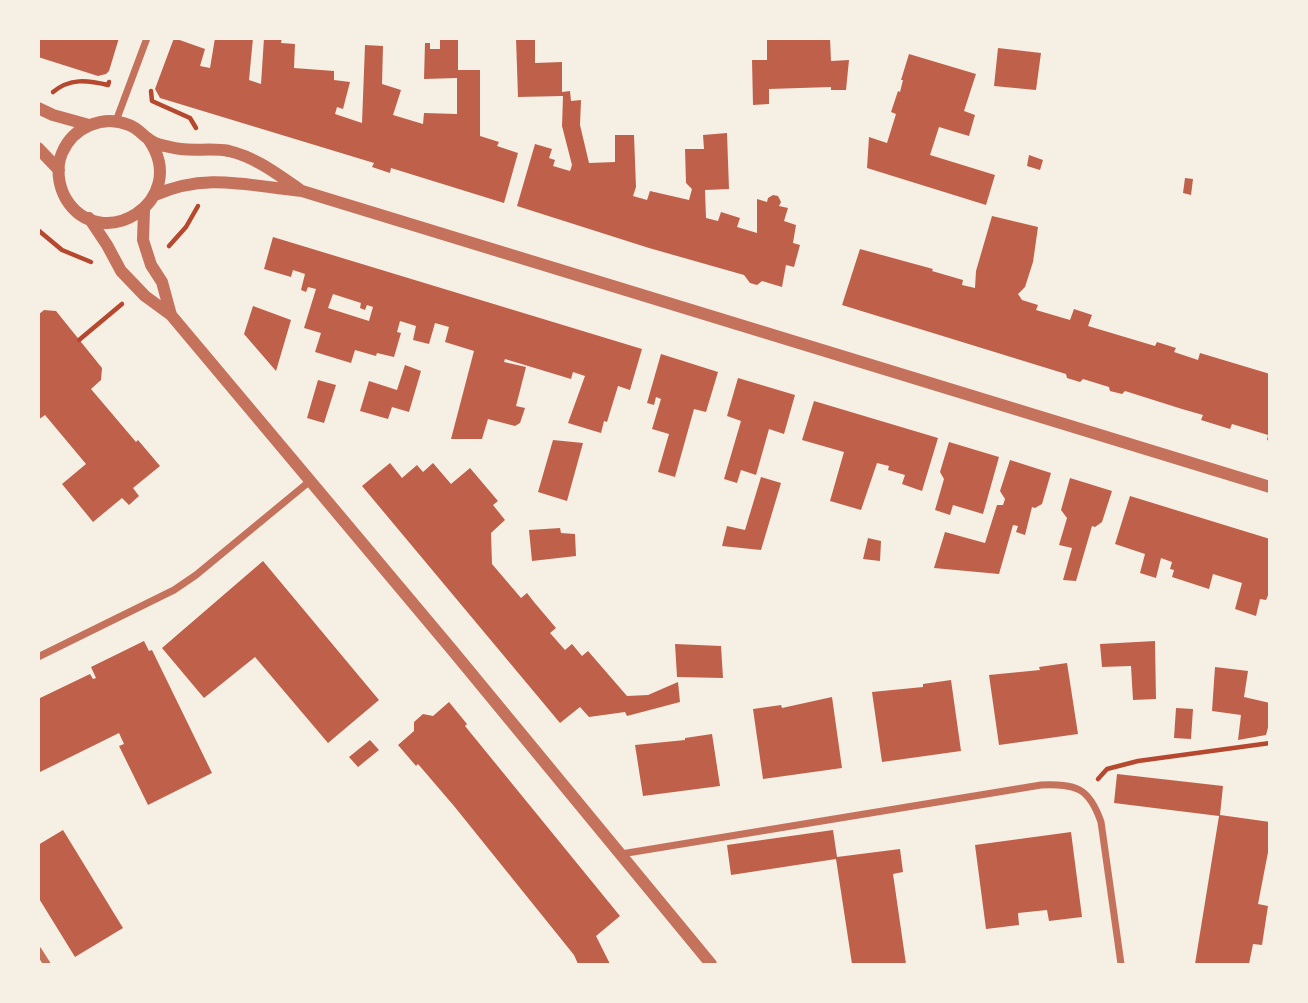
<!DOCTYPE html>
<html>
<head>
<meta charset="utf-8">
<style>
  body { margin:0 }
  #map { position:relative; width:1308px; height:1003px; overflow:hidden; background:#f6efe4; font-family:"Golos Text",sans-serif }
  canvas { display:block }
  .frame { position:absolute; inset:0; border:40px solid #f6efe4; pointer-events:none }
</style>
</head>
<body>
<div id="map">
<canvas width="1308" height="1003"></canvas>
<div class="frame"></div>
</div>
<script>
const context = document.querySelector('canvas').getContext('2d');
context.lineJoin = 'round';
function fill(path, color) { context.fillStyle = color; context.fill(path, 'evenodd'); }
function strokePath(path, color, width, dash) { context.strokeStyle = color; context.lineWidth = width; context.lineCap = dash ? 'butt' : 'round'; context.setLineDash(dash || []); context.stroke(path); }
const building = new Path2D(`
  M38,38H119L109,71L106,74L98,76L38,57Z
  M174,38L205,49L200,66L210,68L215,38H253L249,80L261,84L264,38H282L281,43L295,44L294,68L334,71V80L350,82L343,109L337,107L335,114L362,123L365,45L383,46L382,84L401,90L393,115L423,124L424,113L457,114V78L424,79L425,43H430V49H440V38H458V70H480V136L499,142L497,146L518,153L504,203L391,168L390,173L372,167L374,163L160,98L155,89Z
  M516,38H535V63L562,62V92L570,91L571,101L581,100L580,125L589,163L615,162V135H634L636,187L633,196L647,200L650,191L689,200L692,189L686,183L685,149H704L703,135L727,133L729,189L705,190L706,218L718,221L721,212L740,218L737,227L757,233V199L767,202L768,198L773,195L778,196L781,202L779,206L788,208L784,221L796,225L793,243L800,245L794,267L786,265L782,287L762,281L757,285L750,283L744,275L649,248L517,206L535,144L552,149L549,158L555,160L553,166L570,171L572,165L562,126L563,96L518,97Z
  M767,38H830L831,61L849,60L846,90H831V87L769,89V104L753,105L752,60H767Z
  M998,48L1041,53L1036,90L994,86Z
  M909,54L976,74L964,111L975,115L969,136L939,127L930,155L995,175L986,205L867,168L869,137L887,143L896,114L891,112L898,91L900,92L903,80H901Z
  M1029,155L1043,160L1040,170L1027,166Z
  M1185,178L1193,179L1191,195L1183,193Z
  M992,216L1038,227L1033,262L1025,287L1018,294L1022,300L1038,305L1036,310L1070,320L1074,309L1092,315L1088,326L1155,346L1157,342L1176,348L1174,352L1198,360L1200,353L1270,374V441L1267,440L1268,435L1232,424L1230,429L1201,420L1203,415L1182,409L1125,391L1122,394L1110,391L1109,387L1083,379L1080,382L1067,378L1066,374L842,305L860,249L933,269L932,271L963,280L962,285L975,288L976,271Z
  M273,237L642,349L630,390L618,386L607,422L604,421L601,433L568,423L585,376L573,372L571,379L505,359L504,362L526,367L516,406L525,408L520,423L515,426L488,419L482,439H451L474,351L445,342L449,327L435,323L429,344L413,340L416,326L400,321L397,332L401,333L394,357L377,353L376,356L355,350L351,363L315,352L321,333L304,328L316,289L308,287L306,292L301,290L305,274L293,270L291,277L264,269ZM333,294L361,303L360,308L365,310L367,305L373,307L369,321L328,308Z
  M253,306L291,320L276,371L244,334Z
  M44,310L56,311L102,368L101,380L91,389L136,442L138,440L160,466L133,488L139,496L129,505L122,498L93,522L62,484L86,464L45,415L38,420V315Z
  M661,354L718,372L706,412L694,409L675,477L658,472L669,434L652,429L661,399L656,397L654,405L647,403Z
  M405,365L421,371L409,412L392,407L388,419L360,411L369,381L397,390Z
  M738,378L795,395L784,434L769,429L756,475L741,470L737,483L724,479L741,421L727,416Z
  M318,380L336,385L324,423L307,418Z
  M814,401L938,438L922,491L902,484L905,475L888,470L889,466L877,463L861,510L830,501L844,452L802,440Z
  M553,440L583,443L567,501L538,492Z
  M949,442L999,457L983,514L953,505L950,515L935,510L944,479L940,472Z
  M1010,460L1051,473L1042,504L1035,508L1032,507L1025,535L1016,532L1018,526L1013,525L999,574L934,568L945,532L985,543L997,505H1003L1005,499L1000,491Z
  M390,463L402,478L417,465L423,472L433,463L451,484L470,468L498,501L493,505L505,520L491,533L492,564L521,598L527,593L534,602L556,628L550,633L565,650L572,644L582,656L588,651L627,696L648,695L678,682L680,702L627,716L625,712L589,717L580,707L560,723L362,486Z
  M761,477L781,483L761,550L722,546L727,526L745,530Z
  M1070,478L1112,491L1102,522L1095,527L1092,526L1076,581L1063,580L1072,548L1059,545L1067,518L1061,510Z
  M1130,496L1270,539V591L1266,600L1260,599L1256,616L1235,609L1242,583L1213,574L1209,589L1172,577L1174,570L1170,569L1172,562L1161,558L1156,578L1140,573L1145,554L1115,544Z
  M560,528L561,533L575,534L576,556L532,561L529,530Z
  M868,538L881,541L880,561L863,559Z
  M263,561L379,700L328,743L255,657L204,698L162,648Z
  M144,641L149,651L152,650L212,773L148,805L119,746L124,744L119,733L38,773V699L90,674L93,679L96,678L91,667Z
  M1155,641L1156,699L1133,700L1131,666L1102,667L1100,644Z
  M675,644L721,646L723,678L677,677Z
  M1067,663L1078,734L999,745L989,675L1040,670L1039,667Z
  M1215,667L1248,671L1244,697L1270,703V720L1266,735L1238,740L1241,715L1212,711Z
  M951,680L961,751L882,762L872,692L923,687V684Z
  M832,697L842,768L763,779L753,709L781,705L782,708Z
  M449,702L467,724L465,726L620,916L596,936L610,964H578L574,955L454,806L418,764L416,766L398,745L414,731V722L423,714L433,716Z
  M1176,708L1193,709L1191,739L1174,738Z
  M712,734L720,786L643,796L635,745L685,740V738Z
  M370,740L379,750L358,767L349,757Z
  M1117,774L1223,786L1220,815L1270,822V842L1258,904L1268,906L1262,945L1253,944L1249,964H1195L1219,816L1114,803Z
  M63,830L123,928L75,957L38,897V845Z
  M833,830L837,857L900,849L903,872L893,874L906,964H852L836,859L731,875L727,845Z
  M1071,832L1082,917L1049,921L1047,910L1018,913L1019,925L986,929L975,845Z`);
const path = new Path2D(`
  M151,91L152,101L190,118L196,128
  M53,92C70,78 87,80 108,85L109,82
  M38,230L62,250L91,262
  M169,246L186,227L198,206
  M79,340L122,304
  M1098,779L1107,769L1138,761L1270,743`);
const minor = new Path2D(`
  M116,121L147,38
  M38,657L174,590L196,575L310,481
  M621,854L1041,785C1076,784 1089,787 1101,822L1121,964
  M38,950L47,964`);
const tertiary = new Path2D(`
  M38,108L53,115L89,125
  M149,140C191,201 101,256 66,199C58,185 56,167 62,153C73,127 103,114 129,125C138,128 143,136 150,140C155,144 164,146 170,147C189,153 209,147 229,151C255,157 277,174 299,189
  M38,148L59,170
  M155,195C207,172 248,186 302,191L1270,487
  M144,210L143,240L151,265L162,282L171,315
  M89,218L107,245L121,271L145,296L171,315L453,651L711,964`);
fill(building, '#bf614a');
strokePath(path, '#b5482f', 4.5);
strokePath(minor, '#c5725c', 7);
strokePath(tertiary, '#c5725c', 12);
</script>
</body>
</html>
